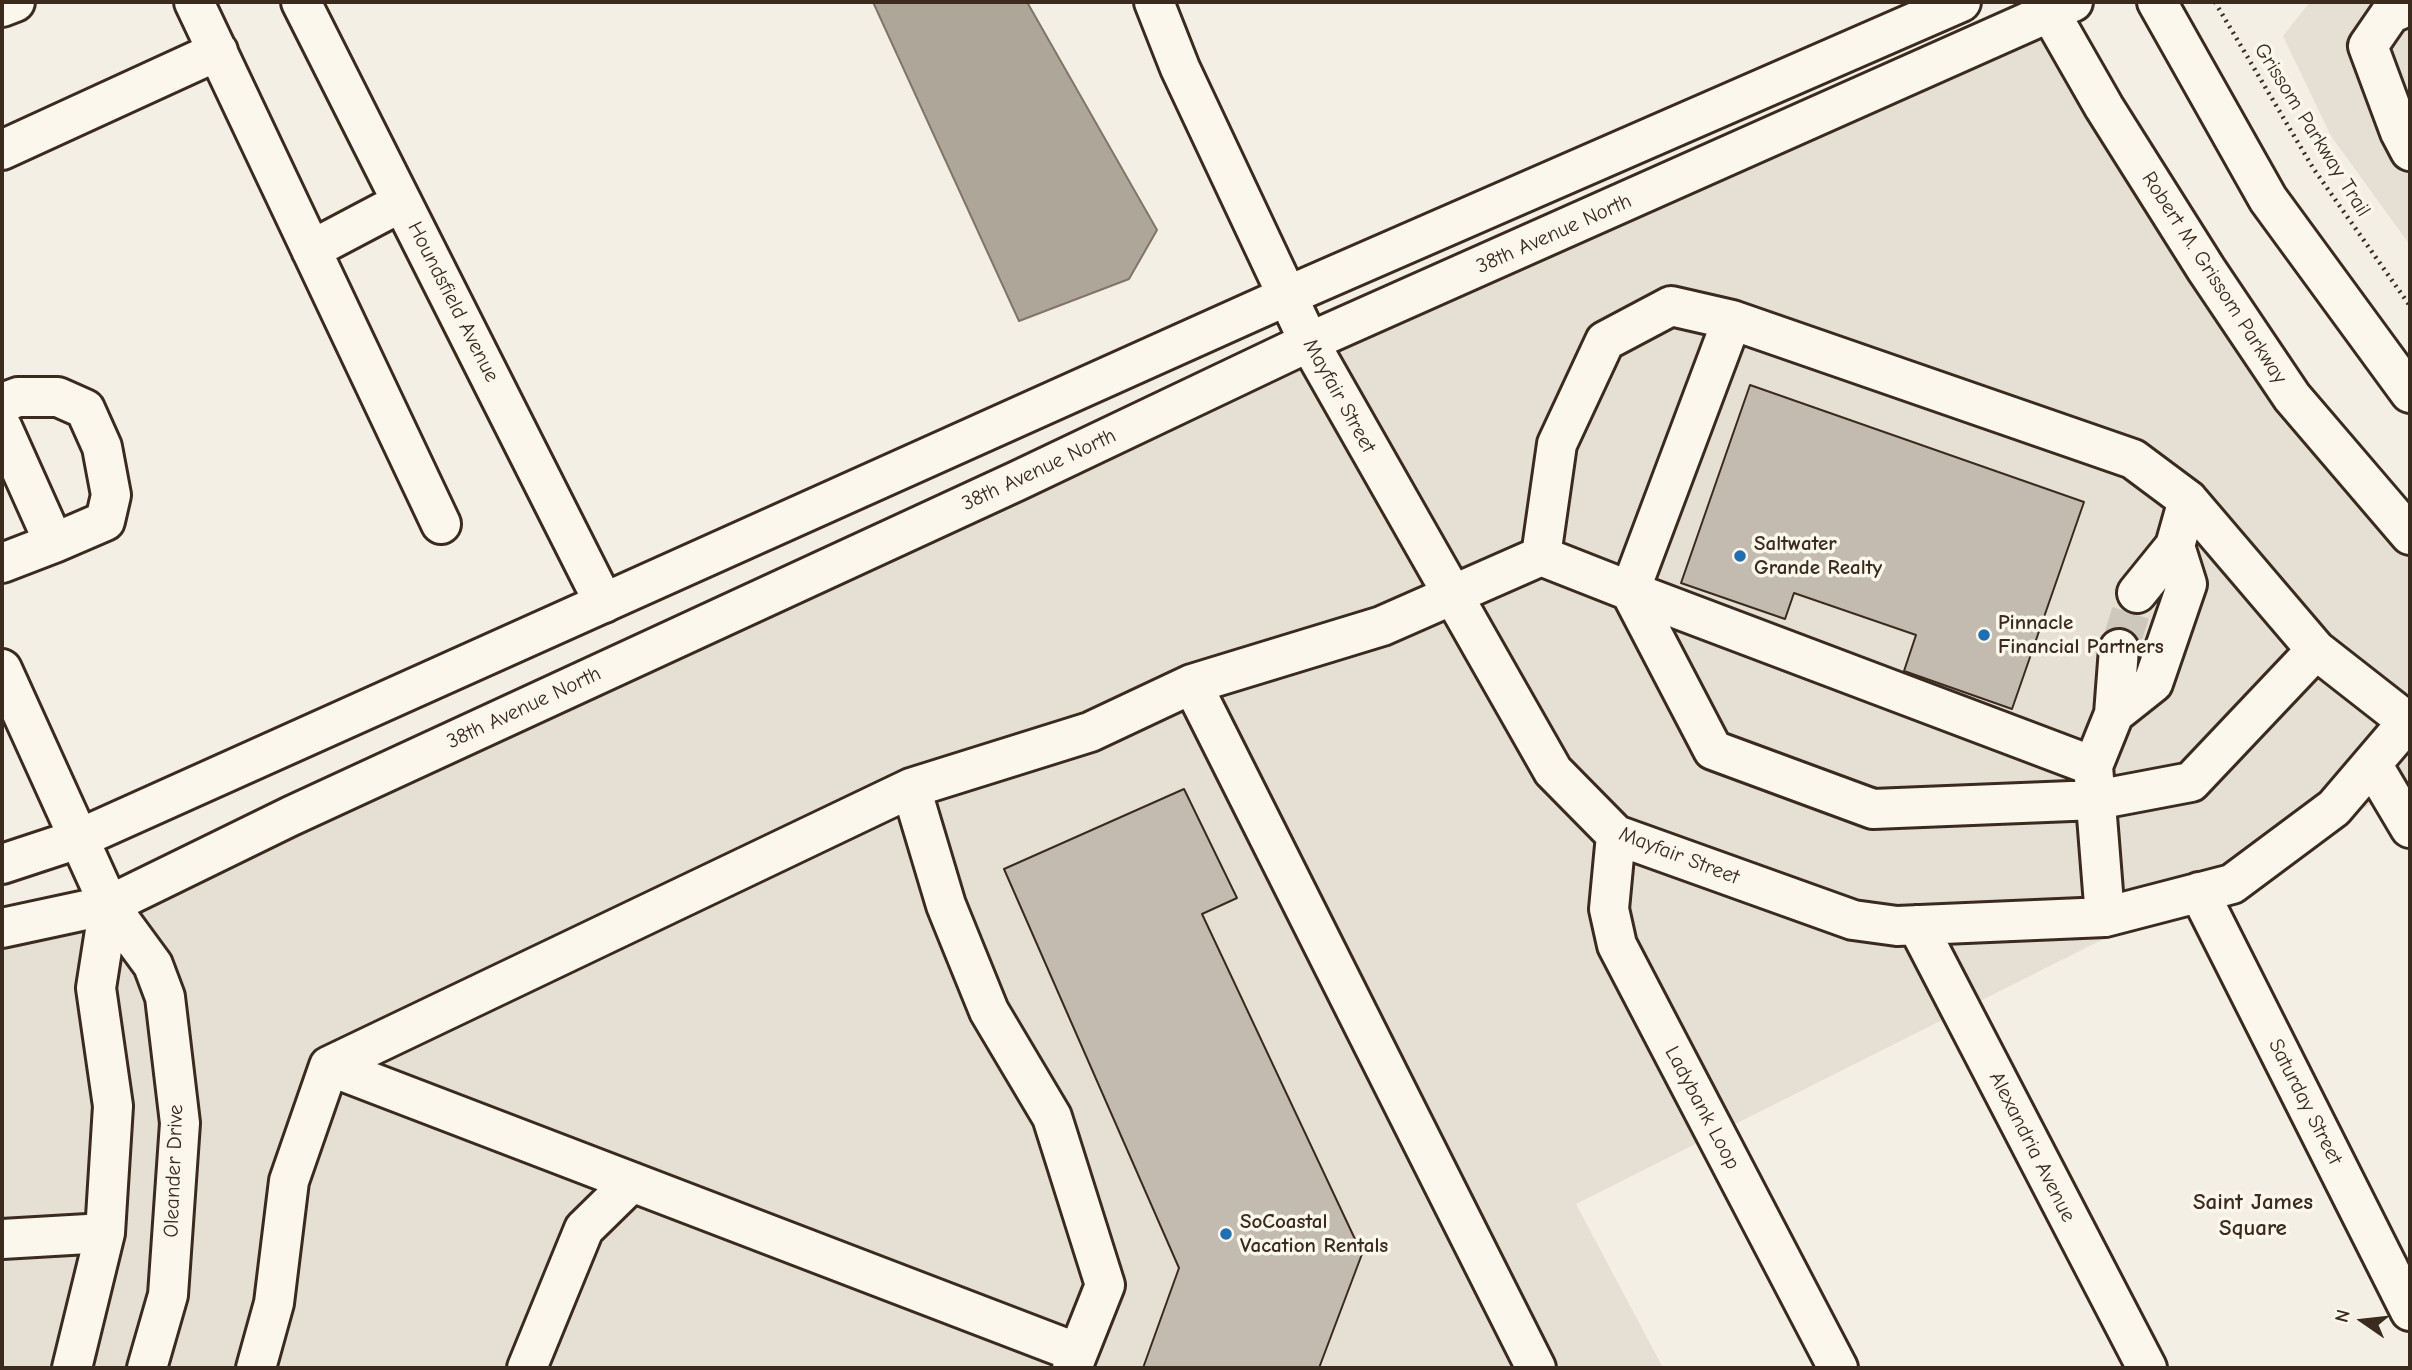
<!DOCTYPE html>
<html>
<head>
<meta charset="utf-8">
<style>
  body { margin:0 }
  #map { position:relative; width:2412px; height:1370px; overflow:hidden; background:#f3efe4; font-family:"Comic Neue",sans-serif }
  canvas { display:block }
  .frame { position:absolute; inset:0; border:4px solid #3b2a1e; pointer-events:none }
  .north { position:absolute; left:2328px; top:1286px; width:70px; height:70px; -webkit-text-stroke:5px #fbf7ec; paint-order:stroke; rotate:284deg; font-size:19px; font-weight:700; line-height:28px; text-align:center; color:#3b2a1e }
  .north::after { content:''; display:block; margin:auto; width:24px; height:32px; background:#3b2a1e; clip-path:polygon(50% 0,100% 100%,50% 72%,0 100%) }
</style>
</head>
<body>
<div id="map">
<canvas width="2412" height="1370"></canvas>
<div class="frame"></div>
<div class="north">N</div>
</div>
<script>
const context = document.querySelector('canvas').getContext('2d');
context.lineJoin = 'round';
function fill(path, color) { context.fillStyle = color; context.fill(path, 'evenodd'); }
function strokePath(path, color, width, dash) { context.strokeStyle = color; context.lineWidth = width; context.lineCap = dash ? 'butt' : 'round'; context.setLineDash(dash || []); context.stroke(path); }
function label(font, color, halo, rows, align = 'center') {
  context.font = font + ' "Comic Neue",sans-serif'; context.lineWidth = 7; context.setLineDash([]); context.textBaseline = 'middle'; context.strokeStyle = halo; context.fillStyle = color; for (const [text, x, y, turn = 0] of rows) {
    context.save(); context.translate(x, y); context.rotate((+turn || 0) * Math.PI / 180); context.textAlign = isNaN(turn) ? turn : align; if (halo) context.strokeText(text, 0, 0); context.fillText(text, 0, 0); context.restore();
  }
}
const built = new Path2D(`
  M2310,2H2410V245L2331,136L2283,36Z
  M2049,11L2410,535V785L1576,1204L1663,1368H2V928L109,905Z`);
const water = new Path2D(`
  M873,2H1027L1157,230L1129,279L1019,321Z`);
const building = new Path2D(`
  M1750,385L2084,502L2012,709L1904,671L1916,635L1794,593L1785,619L1681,583Z
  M1184,789L1237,898L1202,914L1362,1254L1319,1368H1143L1179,1268L1004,869Z`);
const minorTunnel = new Path2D(`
  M2119,649L2137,593`);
const path = new Path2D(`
  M2215,2L2313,168L2410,306`);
const minor = new Path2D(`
  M194,2L441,524
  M301,2L604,603
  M1154,2L1180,68L1309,342L1553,771L1616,835L1853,920L1897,926L2105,917L2232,884L2334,808L2410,719
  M2410,5L2390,14L2368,46L2400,132L2410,151
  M2,7L15,2
  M2,150L218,51
  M311,250L402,202
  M2,403L18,397H58L85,409L102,447L111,495L105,521L54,543
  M2,427L54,543L2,563
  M1541,556L1557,444L1605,341L1671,306L1732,320
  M1630,591L1713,750L1873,809L2096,800L2191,782L2316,650
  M1630,591L2093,766L2105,917
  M2137,593L2175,546
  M2,669L109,905L153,965L165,997L180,1123L168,1295L147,1368
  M1192,684L1536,1368
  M2114,714L2119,649
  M2372,764L2410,828
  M2093,766L2114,714L2153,683L2187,584L2175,546L2188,500
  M911,788L946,905L989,1011L1052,1117L1105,1285L1072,1368
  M1616,835L1609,909L1617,945L1838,1368
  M2199,892L2410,1311
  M1917,925L2147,1368
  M329,1066L1078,1353
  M2,1239L105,1233
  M72,1368L105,1233L113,1106L96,988L109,905
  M256,1368L274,1303L289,1181L329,1066L911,788L1090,732L1192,684L1382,626L1541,556L1630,591L1732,320L2133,459L2188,500L2316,650L2408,722
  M527,1368L584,1229L632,1182`);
const major = new Path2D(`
  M2044,2L2104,107L2206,269L2292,397L2410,535
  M2157,2L2268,199L2410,393
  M2,864L78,839L1287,296L1961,2
  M2,928L109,905L291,816L1017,481L1309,342L2073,2`);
const markers = [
  [1740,556,7,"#1f6fb2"],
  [1984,635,7,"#1f6fb2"],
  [1226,1234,7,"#1f6fb2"]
];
const streetNames = [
  ["Grissom Parkway Trail",2312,130,58],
  ["38th Avenue North",1554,234,-24],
  ["Robert M. Grissom Parkway",2214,278,57],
  ["Houndsfield Avenue",453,302,63],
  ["Mayfair Street",1339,396,61],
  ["38th Avenue North",1039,470,-25],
  ["38th Avenue North",524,708,-25],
  ["Mayfair Street",1679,856,21],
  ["Saturday Street",2305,1102,63],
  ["Ladybank Loop",1702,1108,62],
  ["Alexandria Avenue",2032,1147,63],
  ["Oleander Drive",174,1171,-88]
];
const poiNames = [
  ["Saltwater",1754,544],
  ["Grande Realty",1754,568],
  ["Pinnacle",1998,623],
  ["Financial Partners",1998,647],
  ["SoCoastal",1240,1222],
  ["Vacation Rentals",1240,1246]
];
const neighbourhoodNames = [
  ["Saint James",2253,1202],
  ["Square",2253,1228]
];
fill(built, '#e5dfd4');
fill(water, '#afa69a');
strokePath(water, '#817468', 2);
fill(building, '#c3bbb0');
strokePath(building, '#3b2a1e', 2);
strokePath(minorTunnel, '#cec8bc', 38, [38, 19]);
strokePath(minor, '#3b2a1e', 44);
strokePath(major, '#3b2a1e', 44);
strokePath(path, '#3b2a1e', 4.5, [2, 5]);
strokePath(minor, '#fbf7ec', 38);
strokePath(major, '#fbf7ec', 38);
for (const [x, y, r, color] of markers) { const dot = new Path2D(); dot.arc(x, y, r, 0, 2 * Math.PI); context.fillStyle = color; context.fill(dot); strokePath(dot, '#fbf7ec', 2.5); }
label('21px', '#3b2a1e', '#fbf7ec', streetNames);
label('bold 21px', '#3b2a1e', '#fbf7ec', poiNames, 'left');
label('bold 23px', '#3b2a1e', '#fbf7ec', neighbourhoodNames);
</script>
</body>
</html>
